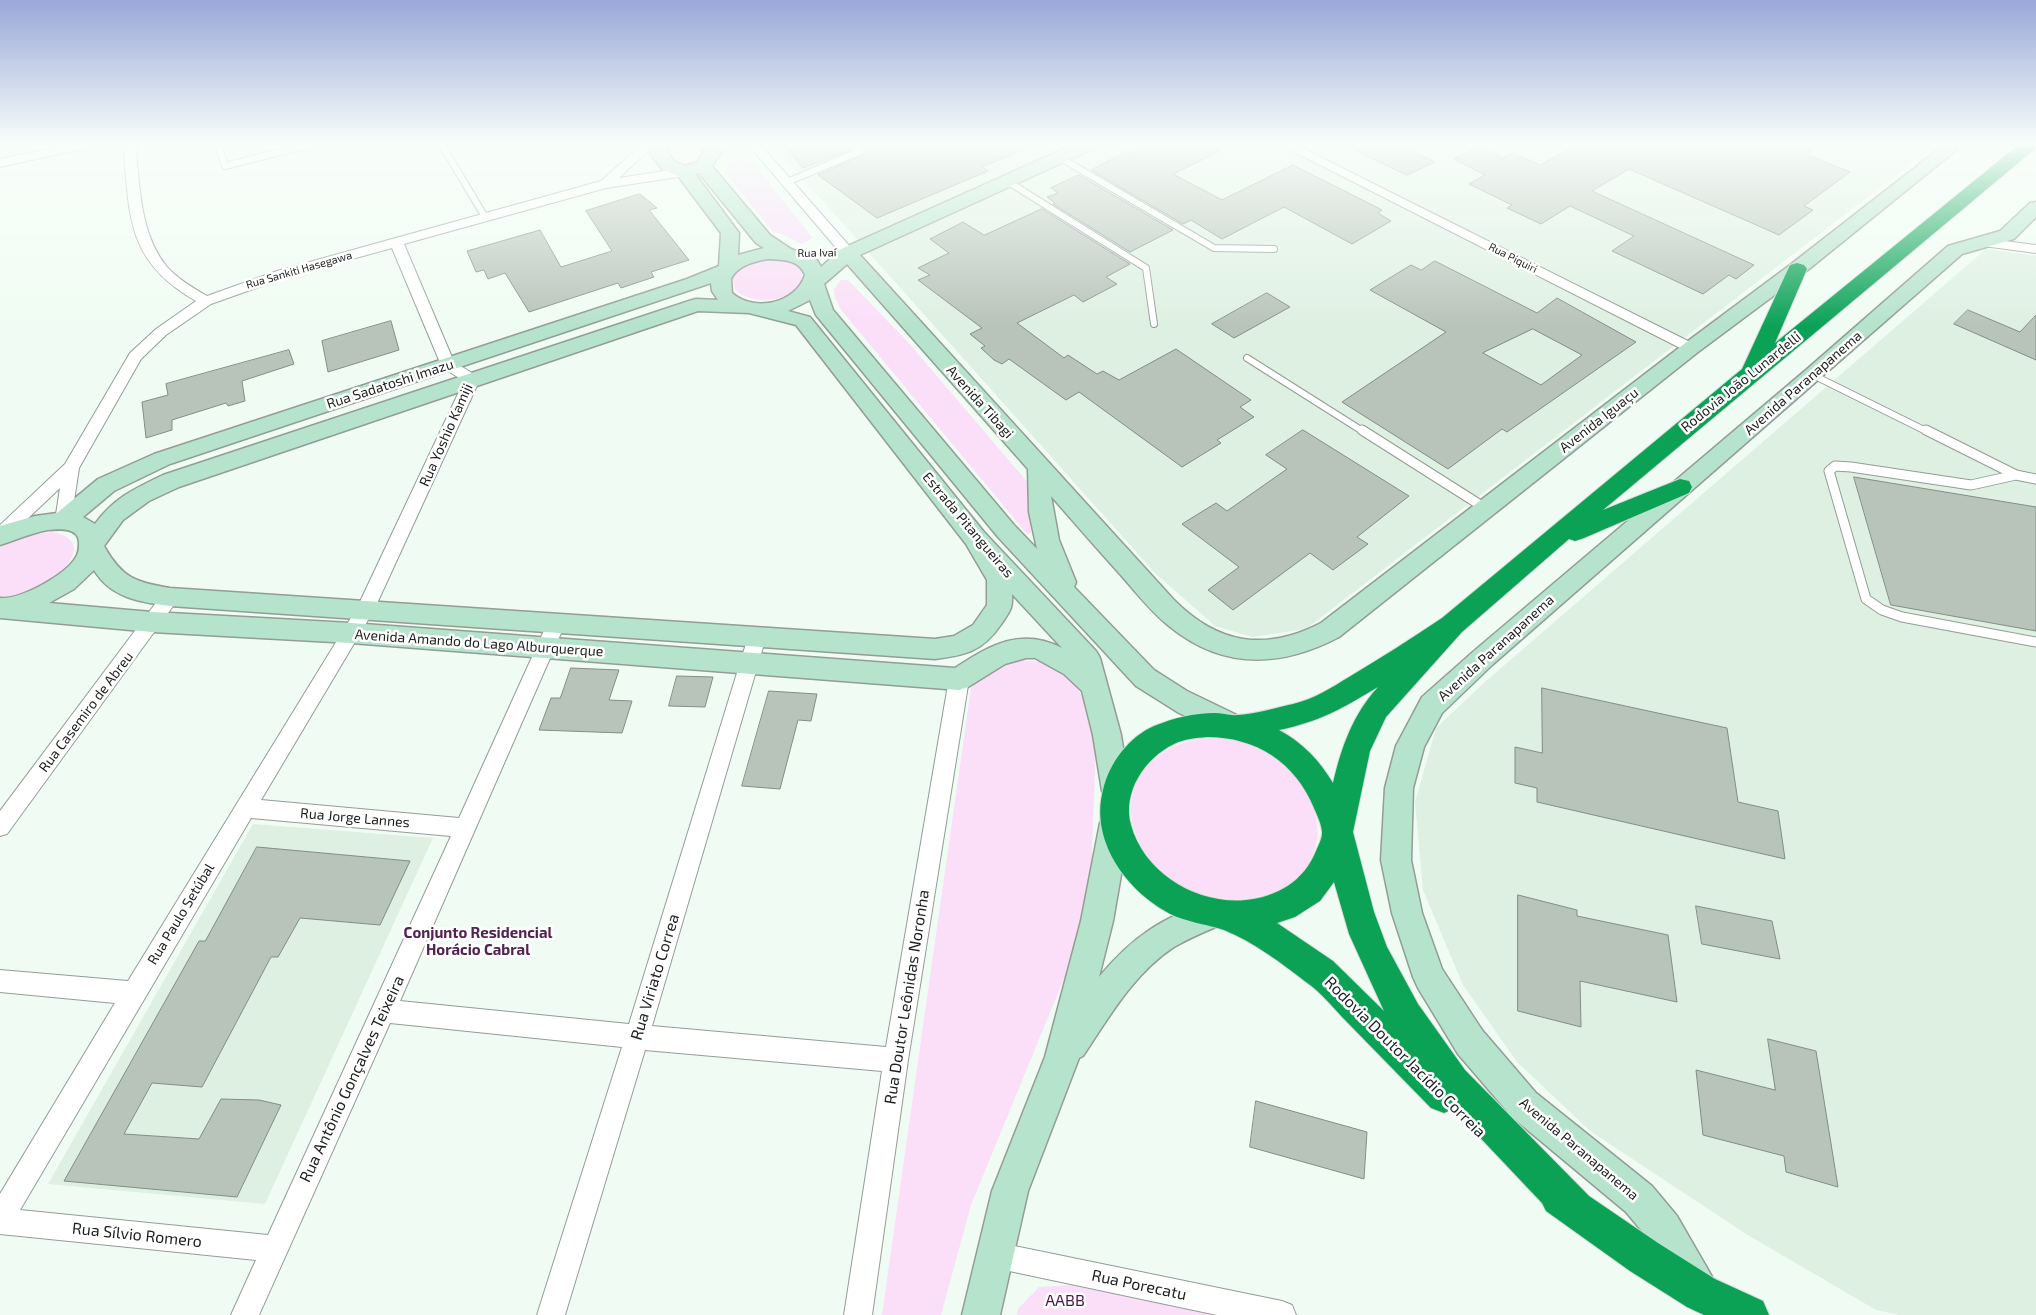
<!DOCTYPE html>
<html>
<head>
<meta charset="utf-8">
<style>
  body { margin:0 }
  canvas { display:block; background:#f0fcf3 }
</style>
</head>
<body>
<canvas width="2036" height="1315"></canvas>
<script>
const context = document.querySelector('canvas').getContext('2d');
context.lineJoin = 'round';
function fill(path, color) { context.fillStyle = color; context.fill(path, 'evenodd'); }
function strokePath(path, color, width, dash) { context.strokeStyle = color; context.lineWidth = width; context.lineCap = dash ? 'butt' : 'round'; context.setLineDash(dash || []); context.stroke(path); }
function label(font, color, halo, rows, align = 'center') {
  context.font = font + ' "Exo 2",sans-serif'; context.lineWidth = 5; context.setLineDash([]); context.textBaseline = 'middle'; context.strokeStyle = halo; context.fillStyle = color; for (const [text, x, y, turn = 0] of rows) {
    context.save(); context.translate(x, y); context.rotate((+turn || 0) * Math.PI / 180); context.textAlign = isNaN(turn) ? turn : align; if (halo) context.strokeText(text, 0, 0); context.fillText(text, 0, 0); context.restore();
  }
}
const built = new Path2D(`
  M770,142H1939L1306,629L1252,637L1215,626L1155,573Z
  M1986,249L2036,256V1315H1900L1876,1310L1746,1234L1590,1131L1517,1062L1463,985L1423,890L1415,802L1436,728L1486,681Z
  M253,824L433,838L265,1204L48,1184Z`);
const green = new Path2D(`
  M666,142H696L704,151L705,159L687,167L674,164L667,153Z
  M720,142H736L813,238L801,244L785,235L773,232L724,171L729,165L731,158Z
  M779,260L788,261L801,269L803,280C791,303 754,306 735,290L733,279C742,262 761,259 779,260Z
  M841,280H848L907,341L1029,484L1031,533L1027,534L842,311L835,298L834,289Z
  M52,532C98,541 61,577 38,588C26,594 13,597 0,597V547L26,536Z
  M1022,660L1041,662L1057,668L1072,679L1086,703L1096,742L1091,878L1065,976L971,1205L941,1315H882L971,688L986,673Z
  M1215,737C1232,738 1251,742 1266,750C1320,777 1342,858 1280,889C1228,915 1150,889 1134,829C1119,772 1164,740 1215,737Z
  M1070,1285L1218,1315H1017L1018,1309L1039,1287Z`);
const building = new Path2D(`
  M782,142H843L851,150L803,168Z
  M857,142H1041L982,167L988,171L877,218L818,175L865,154V148Z
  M1156,142H1204L1220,151L1173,174L1222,200L1293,165L1382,210L1378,213L1391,221L1352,244L1284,207L1222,239L1191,220L1183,224L1091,170L1128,151L1132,153Z
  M1339,142H1394L1435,162L1407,175Z
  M1581,142H1793L1813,150L1807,155L1850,172L1804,206L1813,210L1779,235L1629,169L1592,191L1754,265L1736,279L1729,275L1703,294L1612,251L1634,236L1570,206L1541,224L1507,208L1512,205L1469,184L1485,175L1454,159L1479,146L1503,158L1513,153L1540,165Z
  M1079,175L1173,230L1130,252L1053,204L1055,203L1047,197L1058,193L1051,188Z
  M640,194L657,208L649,210L689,260L651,272L654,277L621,288L618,283L529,312L505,273L488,279L484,270L476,272L467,251L540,230L561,267L612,251L586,211Z
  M1042,209L1130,264L1106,277L1117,284L1083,302L1074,295L1017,323L1064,358L1068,355L1097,374L1103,371L1119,380L1176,349L1251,400L1240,407L1254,417L1217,440L1221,443L1182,467L1079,392L1066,400L1009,359L1002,364L994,360L981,348L985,346L970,334L982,328L918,280L930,275L918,268L949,253L930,239L963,222L984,235Z
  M1435,261L1537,313L1557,298L1636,342L1507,432L1502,429L1448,469L1342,402L1446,332L1370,290L1411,265L1421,270ZM1533,329L1582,355L1541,385L1483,353Z
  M1267,293L1290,307L1234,338L1212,324Z
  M1968,310L2020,332L2036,315V360L1954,324Z
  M391,321L399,350L328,372L322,341Z
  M289,350L294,364L242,381L245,401L228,406L226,403L172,420V430L146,438L142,402L168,395L166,384Z
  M1303,430L1409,496L1357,537L1368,544L1333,570L1310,553L1233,610L1208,590L1239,567L1182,524L1216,503L1227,511L1287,469L1266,455Z
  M1854,477L2036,507V631L1891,605Z
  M571,668L619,670L609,700L632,701L622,733L539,730L551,698H560Z
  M677,676L713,677L705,707L669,706Z
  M1542,688L1727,728L1738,802L1778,811L1785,859L1537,802V788L1515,783V747L1542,753Z
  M769,691L817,694L811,721L798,720L780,789L742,786Z
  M257,847L410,861L380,925L300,918L278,957H271L202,1087L152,1083L124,1134L199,1139L221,1099L259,1100L281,1105L237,1197L64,1181L199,941H205Z
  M1518,895L1577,910V916L1668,935L1677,1002L1580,981L1581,1027L1518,1011Z
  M1696,906L1772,921L1780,959L1702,944Z
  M1768,1039L1816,1051L1838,1187L1786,1172L1784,1156L1703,1135L1696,1070L1775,1090Z
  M1256,1101L1367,1132L1364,1179L1250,1147Z`);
const laneFar1 = new Path2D(`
  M217,142L225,166L319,142
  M440,142L485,217
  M1059,157L1214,248L1274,249
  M1007,181L1146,268L1154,324
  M787,182L861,151L848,142
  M1247,358L1364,432
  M1813,375L1928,432`);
const lane = new Path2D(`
  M1362,430L1485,508
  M1926,430L2016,475L2036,479
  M2016,475L1971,485L1851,467L1835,466L1829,471L1866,599L1882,610L1902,617L2036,642`);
const street = new Path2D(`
  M79,142H101L95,146L0,167V159Z
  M123,142H135C140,184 139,233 167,267C178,279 193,288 207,296L277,271L601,181L645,142H658L619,178L684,168L690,172L684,176L606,188L404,244L454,362L477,376L480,379L374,610L261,800L459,818L547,624L550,619L556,617L562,619L565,624L400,1001L629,1024L748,637L750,632L757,630L764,632L766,637L652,1026L886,1047L949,679L952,674L959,671L966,674L969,679L908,1060L872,1315H844L882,1071L645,1050L565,1315H537L622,1047L390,1023L259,1315H231L256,1260L0,1234V1194L115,1003L0,992V970L128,981L357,608L464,381L443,368L441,365L392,248L287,277L211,304L166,335L141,359L79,468L71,521L69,525L63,527L57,525L55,521L60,488L6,539L0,541V525L65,464L130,353L156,329L196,301C125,260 130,216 123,142ZM251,818L451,836L268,1235L20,1210Z
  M746,142H758L853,250L855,253L853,256H843Z
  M1275,142H1290L1696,345L1698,348L1696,351H1686Z
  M1981,238L2036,245V253L1976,245L1974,242Z
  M170,590L176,592L179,597L176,602L7,834L0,836V811L164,592Z
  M995,1242L1282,1301L1292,1305L1296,1315H1217L995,1268L986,1264L982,1255L986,1246Z`);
const secondary = new Path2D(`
  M652,142H668V153L674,161L685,166L697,162L704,153L696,142H713L721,153L712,166L770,235L791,249L817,260L821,267L841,249L1079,142H1101L1099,146L860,255L1174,600C1218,644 1265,652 1321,623L1684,344L1790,265L1948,142H1966L1804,273L1698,352L1339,637C1280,668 1223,670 1169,626C1150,611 1135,591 1119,573C1096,548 1074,522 1051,496L1059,540L1076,582L1074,587L1154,670L1187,691L1245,719L1249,727L1245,735L1235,738L1179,713L1136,686L998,537L816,315L810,300L788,311L810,317L984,532L1096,651L1100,658L1121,735L1130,791L1126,800L1116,803L1106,800L1102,791L1093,735L1082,691L1064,674L1035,658H1026L1005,664L968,687L959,690L351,643L152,632L0,618V598C20,600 66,575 76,557C79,552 79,548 79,543C79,527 59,529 48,530C31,533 16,540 0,545V526L35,516L57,513L98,479L154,454L687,279L719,266L721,233L678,176L662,169L653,158L651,154ZM699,173L756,243L764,248L738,255L739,233L695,174ZM768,259C783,260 799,259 805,275C796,303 755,313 732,293L731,279C737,266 755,261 768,259ZM847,264L1028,469L1029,512L1037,549L1014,525L833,310L824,284ZM711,283L712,291L718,300L696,299L689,301L163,475C134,489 114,498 95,524L83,517L114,491L170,464ZM698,311L749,313L796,325L966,544L987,580V605L973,625L954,636L935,639L170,588C135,582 122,578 104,546L123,520L149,501L179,487ZM94,570C111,598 140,602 170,606L935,659C967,655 983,651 1002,623C1010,611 1013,608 1012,594L1062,648C1021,627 990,645 955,668L351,623L152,612L49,603L74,589Z
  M2036,202V217L2014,239L1962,254L1492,665L1442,713L1424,747L1413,788L1411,860L1422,913L1442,969L1482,1030L1536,1093L1652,1186L1677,1216L1711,1275L1717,1288L1711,1301L1698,1307L1685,1301L1651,1242L1626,1212L1512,1117L1458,1054L1418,988L1413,977L1392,913L1381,860L1385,788L1396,746L1422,697L1474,651L1806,370L1948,246L2000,231L2030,203Z
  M1115,810L1125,814L1130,823L1113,921L1099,977C1134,935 1161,919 1212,900L1223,904L1227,914L1223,924C1206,931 1189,938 1174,947C1134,973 1109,1017 1083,1056L1079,1058L1028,1191L1000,1315H962L992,1191L1045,1057L1081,921L1100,823L1105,814Z`);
const highway = new Path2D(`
  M2022,142H2036V148L1603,510L1680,479L1689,481L1692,487L1689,493L1584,538L1575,541L1569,539L1462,632L1386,717L1370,751L1353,832L1374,912L1387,947L1418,1004L1465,1070L1589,1196L1658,1243L1715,1279L1763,1301L1769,1315H1704L1687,1307L1630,1271L1546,1211L1542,1203L1453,1109L1444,1113L1431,1108C1403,1079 1375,1051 1347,1022C1334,1009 1322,993 1306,982C1281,963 1254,942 1224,930C1209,925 1193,923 1177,917C1130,896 1089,843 1103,790C1109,763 1129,737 1154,726C1174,718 1194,713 1215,713C1222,713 1230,716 1237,715C1255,714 1275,708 1293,704C1314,699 1331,688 1349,677C1381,658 1412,638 1442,618L1742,369L1790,265L1797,263L1804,265L1807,269L1775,343ZM1378,687C1353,714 1341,748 1333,783C1319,760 1303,743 1279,730C1319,722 1343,708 1378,687ZM1207,737C1256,737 1295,762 1314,808C1317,815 1322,825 1322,833C1322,839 1318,846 1316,851C1304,881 1277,897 1246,900C1197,905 1144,873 1131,825C1122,792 1145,758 1174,744C1184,739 1196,738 1207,737ZM1334,882L1349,934L1384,1011L1333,961L1277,923L1295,917L1320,901Z`);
const farStreetnames = [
  ["Rua Ivaí",817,253,-1],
  ["Rua Piquiri",1513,258,27],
  ["Rua Sankiti Hasegawa",299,270,-16]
];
const streetNames = [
  ["Rodovia João Lunardelli",1741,382,-39],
  ["Avenida Paranapanema",1803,383,-41],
  ["Rua Sadatoshi Imazu",390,384,-18],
  ["Avenida Tibagi",980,402,48],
  ["Avenida Iguaçu",1599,420,-38],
  ["Rua Yoshio Kamiji",446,435,-66],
  ["Estrada Pitangueiras",968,525,50],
  ["Avenida Amando do Lago Alburquerque",479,643,4],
  ["Avenida Paranapanema",1496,648,-42],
  ["Rua Casemiro de Abreu",86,712,-53],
  ["Rua Jorge Lannes",355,818,5],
  ["Rua Paulo Setúbal",181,914,-59],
  ["Avenida Paranapanema",1579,1149,40]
];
const neighbourhoodNames = [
  ["Conjunto Residencial",478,933],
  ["Horácio Cabral",478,950]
];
const nearStreetnames = [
  ["Rua Viriato Correa",655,977,-73],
  ["Rua Doutor Leônidas Noronha",907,997,-81],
  ["Rodovia Doutor Jacídio Correia",1405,1057,45],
  ["Rua Antônio Gonçalves Teixeira",352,1079,-65],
  ["Rua Sílvio Romero",137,1235,6],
  ["Rua Porecatu",1139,1285,12]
];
const nearParknames = [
  ["AABB",1065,1301]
];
fill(built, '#def0e2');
fill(green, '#fbdef8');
fill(building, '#b8c3ba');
strokePath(building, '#838e86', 1);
strokePath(laneFar1, '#939d95', 8);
strokePath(lane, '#939d95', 11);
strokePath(street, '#939d95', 2);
strokePath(secondary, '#939d95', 3);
strokePath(highway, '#dbdbdb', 2);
strokePath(laneFar1, '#fff', 6);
strokePath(lane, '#fff', 9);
fill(street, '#fff');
fill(secondary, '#b6e3cc');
fill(highway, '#0ba256');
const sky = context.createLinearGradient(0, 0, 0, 326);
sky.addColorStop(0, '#99a8d8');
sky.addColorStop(0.44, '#f8fefa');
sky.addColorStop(1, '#f8fefa00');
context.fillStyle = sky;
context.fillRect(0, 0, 2036, 326);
label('11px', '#1c201d', '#fff', farStreetnames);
label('14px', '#1c201d', '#fff', streetNames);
label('bold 15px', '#542252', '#fff', neighbourhoodNames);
label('16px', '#1c201d', '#fff', nearStreetnames);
label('16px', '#4b1549', '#fff', nearParknames);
</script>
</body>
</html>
